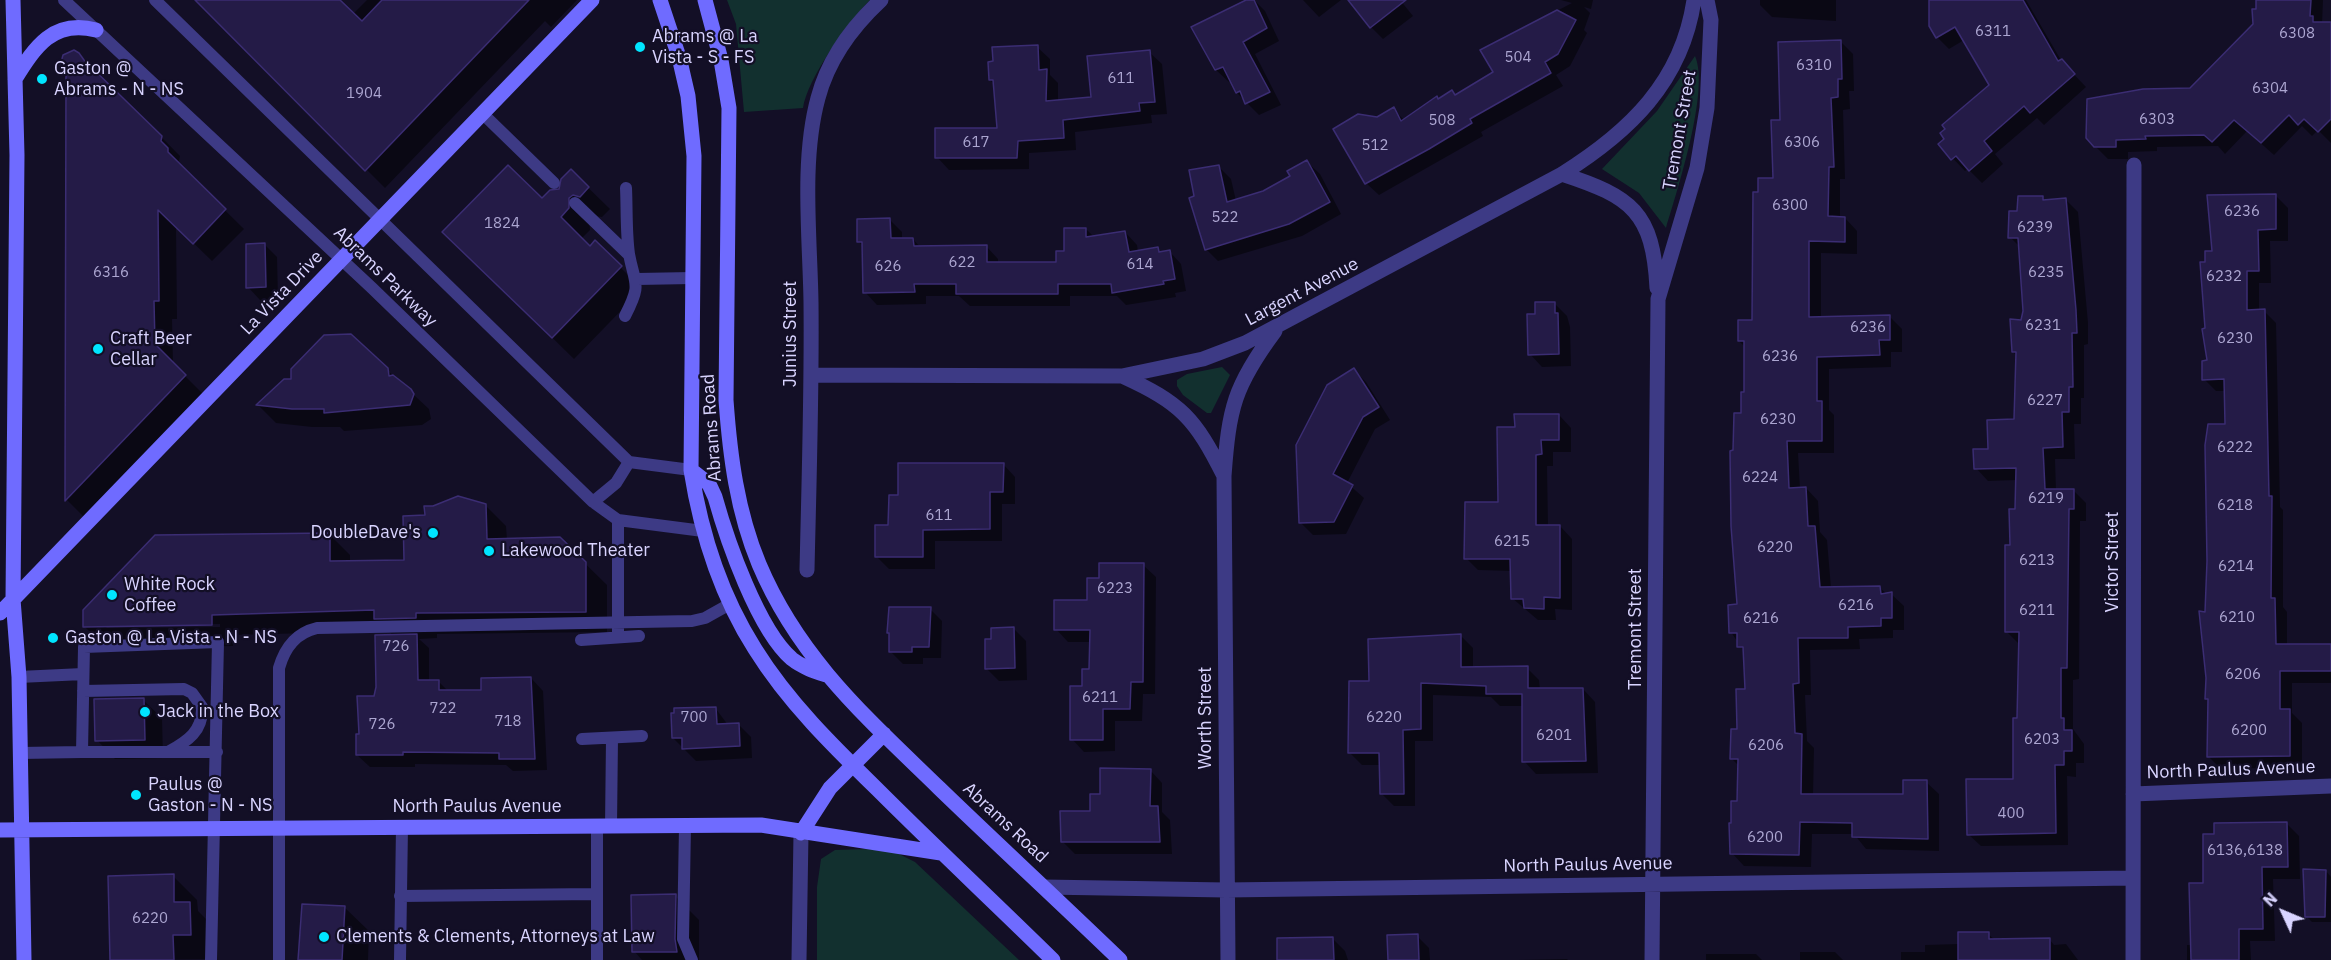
<!DOCTYPE html>
<html>
<head>
<meta charset="utf-8">
<style>
  body { margin:0 }
  #map { position:relative; width:2331px; height:960px; overflow:hidden; background:#130f26; font-family:"IBM Plex Sans",sans-serif }
  canvas { display:block }
  .north { position:absolute; left:2253px; top:882px; width:60px; height:60px; -webkit-text-stroke:4px #130f26; paint-order:stroke; rotate:314deg; font-size:16px; font-weight:700; line-height:24px; text-align:center; color:#d9d4ff }
  .north::after { content:''; display:block; margin:auto; width:21px; height:27px; background:#d9d4ff; clip-path:polygon(50% 0,100% 100%,50% 72%,0 100%) }
</style>
</head>
<body>
<div id="map">
<canvas width="2331" height="960"></canvas>
<div class="north">N</div>
</div>
<script>
const context = document.querySelector('canvas').getContext('2d');
context.lineJoin = 'round';
function fill(path, color) { context.fillStyle = color; context.fill(path, 'evenodd'); }
function strokePath(path, color, width, dash) { context.strokeStyle = color; context.lineWidth = width; context.lineCap = dash ? 'butt' : 'round'; context.setLineDash(dash || []); context.stroke(path); }
function label(font, color, halo, rows, align = 'center') {
  context.font = font + ' "IBM Plex Sans",sans-serif'; context.lineWidth = 4.5; context.setLineDash([]); context.textBaseline = 'middle'; context.strokeStyle = halo; context.fillStyle = color; for (const [text, x, y, turn = 0] of rows) {
    context.save(); context.translate(x, y); context.rotate((+turn || 0) * Math.PI / 180); context.textAlign = isNaN(turn) ? turn : align; if (halo) context.strokeText(text, 0, 0); context.fillText(text, 0, 0); context.restore();
  }
}
const green = new Path2D(`
  M727,0H870C849,21 807,79 803,108L744,112L736,24Z
  M1695,56C1710,90 1677,191 1666,228L1639,193L1602,169L1657,111Z
  M1222,367L1230,375L1211,413H1207L1183,395L1177,386V380L1187,374Z
  M868,849L895,852L915,862L1019,960H817V887L821,859L835,850Z`);
const shadow = new Path2D(`
  M197,0H338L353,14L367,0H577L551,27L545,21L385,188Z
  M1250,0H1254L1265,11L1279,41L1255,54L1281,105L1259,115L1237,93L1232,81L1229,82L1216,70L1193,27Z
  M1303,0H1341L1319,17Z
  M1354,0H1400L1413,16L1383,39L1371,27Z
  M1561,0H1593L1591,9L1584,7L1590,13L1584,30L1587,33L1570,66L1556,75L1563,86L1481,132L1483,136L1379,195L1366,183L1377,119L1393,109L1404,120L1439,100L1456,96L1495,72L1482,50L1572,3Z
  M1760,0H1836V21L1772,17L1760,5Z
  M1931,0H2026L2062,62L2086,87L2044,125L2037,118L1995,154L2003,164L1982,183L1968,169L1965,171L1940,145L1991,85L1964,40L1949,49L1937,37Z
  M2257,0H2323L2322,24L2331,23V143L2318,130L2312,136L2302,126L2274,155L2247,131L2225,154L2218,146L2157,147V151L2128,152V159H2108L2095,146L2191,89L2254,25Z
  M1840,41L1853,54L1854,91H1849L1850,109L1843,110L1845,179H1840V218H1845L1857,231V254L1821,253V318L1889,316L1902,329V352H1891V367L1829,369V410L1834,415V453H1798L1800,489L1806,488L1818,501L1820,532L1827,540L1831,588H1880L1887,594H1891L1904,606V630H1893V638L1859,639L1860,649L1810,650L1811,695H1805L1807,741L1814,748L1813,796L1905,795L1926,782L1939,794V851L1866,849L1854,834H1812L1811,867L1744,866L1732,853L1739,766L1731,758L1746,691L1745,653L1731,632L1739,606L1735,452L1745,393V347L1739,341L1753,322L1759,194L1775,179L1781,121Z
  M1037,47L1050,59V75L1058,83V101L1093,99L1149,52L1162,64L1167,114L1151,115L1152,123L1075,132L1076,150L1029,153V169L949,170L937,157L999,129L995,85L990,80Z
  M79,54L180,156L179,161L186,172L244,229L212,261L176,226L177,319H172L173,364L203,394L85,518L67,500V74Z
  M1307,162L1320,174L1341,214L1302,236L1218,261L1206,249L1196,197L1219,167L1231,179L1236,201L1263,192L1292,176Z
  M571,171L610,209L602,217L595,216L589,219L590,230L581,239L590,248L595,242L642,289L574,359L466,253L561,190Z
  M2275,195L2288,208V241H2270L2271,283H2259V311H2264L2276,323L2280,507L2283,510V607L2287,612V646H2331V683H2292V713L2302,723V767L2221,769L2209,757L2206,613L2208,561L2227,425L2226,391H2216L2204,379L2209,362L2207,263L2214,252Z
  M2042,198L2046,202L2066,200L2078,212L2088,323V344L2084,345V398H2081V424H2074L2075,459H2055L2056,491H2074L2086,503V521H2080L2079,679L2073,680V729L2084,744V763H2076V777L2067,776L2068,845L1981,846L1968,834L2014,780L2019,720V644L2007,632L2017,480L1988,481L1976,468L2016,420L2017,356L2013,352L2024,311L2020,247L2010,237L2019,213Z
  M890,220L902,232V240L913,239L920,247L986,246L998,259V263L1058,264L1086,229L1094,237L1125,232L1137,245L1138,252L1158,249L1162,253L1169,251L1181,264L1186,291L1175,293L1176,297L1126,305L1117,296H1070V306H970L959,296H926V304L877,305L865,292L864,247L858,241Z
  M265,245L277,257L278,299L260,300L248,287Z
  M1554,303L1567,316L1570,327L1571,366L1542,367L1530,354L1537,315Z
  M387,370L429,409L431,419L422,425L344,431L340,427H312L276,423L258,405L293,380Z
  M1354,370L1366,382L1390,420L1375,429L1347,483L1364,498L1346,534L1313,535L1301,523Z
  M1559,415L1571,428V452H1553V466H1547L1548,526H1560L1572,539V610L1555,609L1556,620H1538L1512,598V571L1478,570L1466,558L1499,503L1516,428Z
  M1003,464L1015,477V504H1002V541H935V569H889L876,556L899,497Z
  M485,505L506,526L507,540L560,539L607,585V632L437,634V638L419,639L429,648V681H438L449,692H483L531,678L543,691L547,770L513,771L506,765L415,764V767H370L357,755L361,736L394,636L388,631L233,635V646L106,648L85,627L329,534L350,555V562L405,561L426,517ZM220,624V627L106,628L109,625Z
  M1143,565L1156,577L1155,694H1143L1142,721H1115V751L1084,752L1072,739L1083,688L1091,670V642H1068L1056,629L1088,601L1100,580Z
  M930,609L942,621L941,658H923V664H903L891,652L888,632Z
  M1013,628L1026,641L1027,680L999,681L986,668Z
  M1460,635L1473,648V668H1527L1539,680L1540,690L1583,689L1595,702L1598,773L1536,774L1524,761L1523,706H1500L1491,697L1433,695V741H1415V806H1394L1381,793V765H1362L1350,753L1370,683Z
  M143,700L162,718L163,758L115,759L97,740Z
  M716,709L728,725H739L751,737L752,758L696,761L673,738Z
  M1150,770L1162,783V812L1170,820L1172,854H1075L1062,841L1091,812L1101,796Z
  M2287,824L2299,836L2300,879H2273L2275,941H2250L2251,960H2187V945H2192L2205,884Z
  M2305,871H2326L2331,877V922H2312L2306,916Z
  M173,876L197,900L198,911L214,927L215,959L111,960Z
  M675,896L699,920V960H642L634,951Z
  M344,907L369,931L368,960H300Z
  M1988,934L1995,940H2050L2054,945L2066,944L2078,960H1901V952H1925V945L1959,944Z
  M1417,936L1429,948L1430,960H1390Z
  M1333,939L1345,951L1348,960H1279Z
  M1800,952H1835L1843,960H1800Z
  M1706,954H1756L1762,960H1706Z
  M1567,959L1568,960H1518Z`);
const building = new Path2D(`
  M195,0H340L362,21L382,0H529L365,171Z
  M1246,0H1254L1267,28L1243,42L1270,92L1245,104L1240,91L1236,93L1223,67L1215,70L1191,27Z
  M1348,0H1406L1370,28Z
  M1929,0H2023L2058,61L2062,59L2075,74L2030,113L2024,106L1984,141L1992,151L1969,171L1956,156L1951,160L1938,144L1944,139L1940,133L1945,129L1942,125L1989,85L1955,27L1936,38L1929,26Z
  M2256,0H2311L2310,16H2313V22H2331V119L2318,132L2304,119L2298,125L2289,115L2261,143L2234,120L2212,142L2204,135L2145,136L2146,139L2116,140V147H2094L2086,138L2087,99L2143,89L2190,88L2253,24L2252,9H2256Z
  M1557,10L1576,20L1558,54L1545,62L1551,73L1470,119L1472,123L1429,149L1365,184L1333,129L1358,114L1377,117L1394,107L1401,121L1437,96L1438,99L1452,90L1455,95L1493,72L1480,50Z
  M1841,40L1842,79H1838V97L1831,98L1834,167H1829L1828,216L1845,217V242L1809,241V317L1890,315V340H1879L1880,355L1817,357V401H1822V441H1787L1789,488L1806,487L1808,526H1815L1820,587L1880,586L1881,594L1892,592V618H1881V626L1848,627V638H1798L1799,683L1793,684L1795,733L1802,734L1801,794H1903V780H1927L1928,839L1852,837V823L1800,822L1799,855L1730,854L1729,823H1731V801H1737L1738,759H1730L1731,729H1737L1736,689H1745L1743,647H1737V633H1729L1728,605L1737,604L1731,526L1730,451L1733,450L1734,413H1741V392H1744V341H1738V320H1752L1753,192H1758V178H1773L1771,120H1780L1778,42Z
  M1038,45L1039,70L1047,69L1046,101L1091,97L1087,56L1150,50L1155,102L1139,103L1140,111L1063,120L1064,138L1018,141L1017,158H935V128H997L993,80H989L988,62L993,61L992,47Z
  M74,50L79,53L84,60L162,136L161,141L168,148V152L226,209L193,244L158,210L159,301H154L155,344L186,375L65,501L66,75L60,66L63,55Z
  M1307,160L1330,202L1289,224L1205,250L1189,198L1194,196L1189,170L1219,165L1227,202L1263,191L1290,176L1287,171Z
  M508,165L542,198L550,190L559,189L561,179L571,169L589,187L580,197L573,195L569,198V208L561,217L590,246L595,240L622,266L552,338L442,232Z
  M2276,194V229L2258,230L2259,271H2247V310L2265,309L2269,496H2272L2271,598H2275L2276,644H2331V671H2280V709H2290V756L2207,757L2208,699H2205L2206,678L2199,611L2205,612L2207,561L2205,445L2208,424H2225L2224,379L2202,380V361L2207,360L2202,329L2205,328L2200,262H2205V251H2212L2207,195Z
  M2018,196H2043V200L2066,198L2076,310L2077,333H2072L2073,387H2069V412H2062L2063,447L2043,448L2045,489H2074V509H2069L2067,668H2061V718H2064V730H2072V751H2064V765H2055L2056,833L1967,835L1966,779H2013V718H2017L2019,632H2005V545H2010L2009,509H2015L2016,468L1974,469L1973,449H1988L1987,420L2014,419L2016,352H2012L2010,319L2021,320L2023,311L2018,238H2008L2009,211H2017Z
  M890,218L891,238H913L914,246L987,245V262H1056V251H1064V228H1086V237L1125,231L1129,252L1158,247L1159,252L1170,250L1175,279L1163,281L1164,284L1112,293L1111,284H1058V294H956V284H914L915,292L863,293L862,242H857V219Z
  M265,243L266,287L246,288V244Z
  M1535,302H1555V313H1558L1559,354L1528,355L1527,314H1535Z
  M351,334L388,368L389,376L393,375L411,389L414,394L410,405L324,413V409H292L256,405L284,379H291V369L324,335Z
  M1354,368L1379,407L1363,417L1333,474L1353,485L1334,522L1299,523L1296,445L1327,385Z
  M1514,414H1559V440H1541L1542,454L1536,455V525H1560V598L1544,597V609L1524,608L1523,599H1511L1510,559H1464L1465,502H1498L1497,427H1515Z
  M898,463H1004L1003,492H990V529L923,530V557H875V525H888L889,495H898Z
  M458,496L486,504L487,539L560,537L586,562V612L416,613V618L374,619V610L212,615V625L83,627V610L155,535L330,533V561L404,560L403,516L425,515L424,506H433Z
  M1099,563H1144L1143,682H1131L1130,709H1103V740H1070V686H1082V669H1089L1090,630H1054V600H1087V578H1099Z
  M889,607H931L929,647H912V652H889V633H887Z
  M1014,627L1015,668L985,669V639H991V628Z
  M417,634L418,680H439V690H481V678L531,677L535,759H499V753L403,752V755H356V734H359L357,696H374L376,687L375,635Z
  M1461,634V667L1528,666V688H1583L1586,761L1522,762V694H1486V686L1421,683V729L1403,730L1404,794H1380L1379,753H1348L1349,681H1369L1368,639Z
  M144,698L145,740L95,741L94,699Z
  M716,707L717,724L739,723L740,746L682,749V738H672L671,713H674V708Z
  M1100,768L1151,769L1150,806H1158L1160,842H1061L1060,811H1090V794H1100Z
  M2287,822L2288,867H2262L2263,929H2239V960H2191L2189,883H2203V834H2214V823Z
  M2303,869L2326,870L2325,917H2305Z
  M174,874V902H190L191,935H173L174,960H110L108,876Z
  M676,894L675,939L677,952H632L631,895Z
  M302,904L345,906L342,960H298Z
  M1958,932H1989V939L2050,938V960H1958Z
  M1418,934L1419,960H1388L1387,935Z
  M1333,937L1334,960H1277V938Z`);
const lane = new Path2D(`
  M64,0L372,288L593,502L618,520L703,531
  M155,0L629,462
  M482,113L554,183
  M575,203L629,255
  M637,279L692,278
  M625,316C642,283 635,286 629,254C626,233 627,209 626,188
  M629,462L691,470
  M593,502L616,483L629,462
  M618,637V520
  M581,640L639,636
  M19,677L83,674
  M83,691L184,689L192,693L202,707C203,731 188,741 168,752
  M582,739L642,736
  M20,753L82,752
  M611,826L612,738
  M685,826L683,939L692,960
  M400,896L596,894
  M211,960L218,642L84,647L82,752H217
  M279,960V668C285,647 296,633 317,628L692,621L705,618L730,604
  M400,960L402,827
  M597,960V826`);
const street = new Path2D(`
  M1562,174C1632,197 1653,212 1657,288
  M811,375L1122,376L1203,359L1245,343L1562,174C1629,132 1682,82 1694,0
  M1122,376C1181,403 1195,418 1224,476
  M807,570C809,480 812,391 811,302C810,237 801,160 818,98C828,60 853,26 881,0
  M2133,794L2331,786
  M1044,887L1226,890L2132,878
  M799,960L801,833
  M1228,960L1224,476C1229,408 1234,386 1275,331
  M1652,960L1658,299L1697,168L1707,108L1711,20L1707,0
  M2133,960L2134,165`);
const secondary = new Path2D(`
  M13,0L17,155L13,599L19,677L24,960
  M660,0L679,57L688,96L694,156L691,470C701,533 720,594 755,649C788,702 833,746 877,789C935,847 995,903 1053,960
  M705,0L721,60L729,108L726,400C730,456 737,511 759,564C799,659 867,718 939,788C999,846 1060,902 1120,960
  M15,79C35,47 53,19 96,30
  M691,470L709,484L715,497C727,540 758,630 792,659C802,667 814,671 826,675
  M0,613L592,0
  M0,830L761,825L941,853
  M801,833L830,788L884,734`);
const markers = [
  [640,47,6,"#00e5ff"],
  [42,79,6,"#00e5ff"],
  [98,349,6,"#00e5ff"],
  [433,533,6,"#00e5ff"],
  [489,551,6,"#00e5ff"],
  [112,595,6,"#00e5ff"],
  [53,638,6,"#00e5ff"],
  [145,712,6,"#00e5ff"],
  [136,795,6,"#00e5ff"],
  [324,937,6,"#00e5ff"]
];
const numberNames = [
  ["6311",1993,32],
  ["6308",2297,34],
  ["504",1518,58],
  ["6310",1814,66],
  ["611",1121,79],
  ["6304",2270,89],
  ["1904",364,94],
  ["6303",2157,120],
  ["508",1442,121],
  ["617",976,143],
  ["6306",1802,143],
  ["512",1375,146],
  ["6300",1790,206],
  ["6236",2242,212],
  ["522",1225,218],
  ["1824",502,224],
  ["6239",2035,228],
  ["622",962,263],
  ["614",1140,265],
  ["626",888,267],
  ["6316",111,273],
  ["6235",2046,273],
  ["6232",2224,277],
  ["6231",2043,326],
  ["6236",1868,328],
  ["6230",2235,339],
  ["6236",1780,357],
  ["6227",2045,401],
  ["6230",1778,420],
  ["6222",2235,448],
  ["6224",1760,478],
  ["6219",2046,499],
  ["6218",2235,506],
  ["611",939,516],
  ["6215",1512,542],
  ["6220",1775,548],
  ["6213",2037,561],
  ["6214",2236,567],
  ["6223",1115,589],
  ["6216",1856,606],
  ["6211",2037,611],
  ["6210",2237,618],
  ["6216",1761,619],
  ["726",396,647],
  ["6206",2243,675],
  ["6211",1100,698],
  ["722",443,709],
  ["700",694,718],
  ["6220",1384,718],
  ["718",508,722],
  ["726",382,725],
  ["6200",2249,731],
  ["6201",1554,736],
  ["6203",2042,740],
  ["6206",1766,746],
  ["400",2011,814],
  ["6200",1765,838],
  ["6136,6138",2245,851],
  ["6220",150,919]
];
const poiNames = [
  ["Abrams @ La",652,37],
  ["Vista - S - FS",652,58],
  ["Gaston @",54,69],
  ["Abrams - N - NS",54,90],
  ["Craft Beer",110,339],
  ["Cellar",110,360],
  ["DoubleDave's",421,533,"right"],
  ["Lakewood Theater",501,551],
  ["White Rock",124,585],
  ["Coffee",124,606],
  ["Gaston @ La Vista - N - NS",65,638],
  ["Jack in the Box",157,712],
  ["Paulus @",148,785],
  ["Gaston - N - NS",148,806],
  ["Clements & Clements, Attorneys at Law",336,937]
];
const streetNames = [
  ["Tremont Street",1680,130,-80],
  ["Abrams Parkway",385,277,44],
  ["Largent Avenue",1302,292,-28],
  ["La Vista Drive",282,293,-46],
  ["Junius Street",791,334,-90],
  ["Abrams Road",712,428,-94],
  ["Victor Street",2113,562,-90],
  ["Tremont Street",1636,629,-90],
  ["Worth Street",1206,718,-90],
  ["North Paulus Avenue",2231,770,-2],
  ["North Paulus Avenue",477,807],
  ["Abrams Road",1005,823,43],
  ["North Paulus Avenue",1588,865,-1]
];
fill(green, '#12302f');
fill(shadow, '#0007');
fill(building, '#241b47');
strokePath(building, '#3b2d73', 1.5);
strokePath(lane, '#3d3a85', 12);
strokePath(street, '#3d3a85', 15);
strokePath(secondary, '#6f6bff', 15);
for (const [x, y, r, color] of markers) { const dot = new Path2D(); dot.arc(x, y, r, 0, 2 * Math.PI); context.fillStyle = color; context.fill(dot); strokePath(dot, '#130f26', 2); }
label('15px', '#aca6d1', null, numberNames);
label('18px', '#d9d4ff', '#130f26', poiNames, 'left');
label('18px', '#d9d4ff', '#130f26', streetNames);
</script>
</body>
</html>
